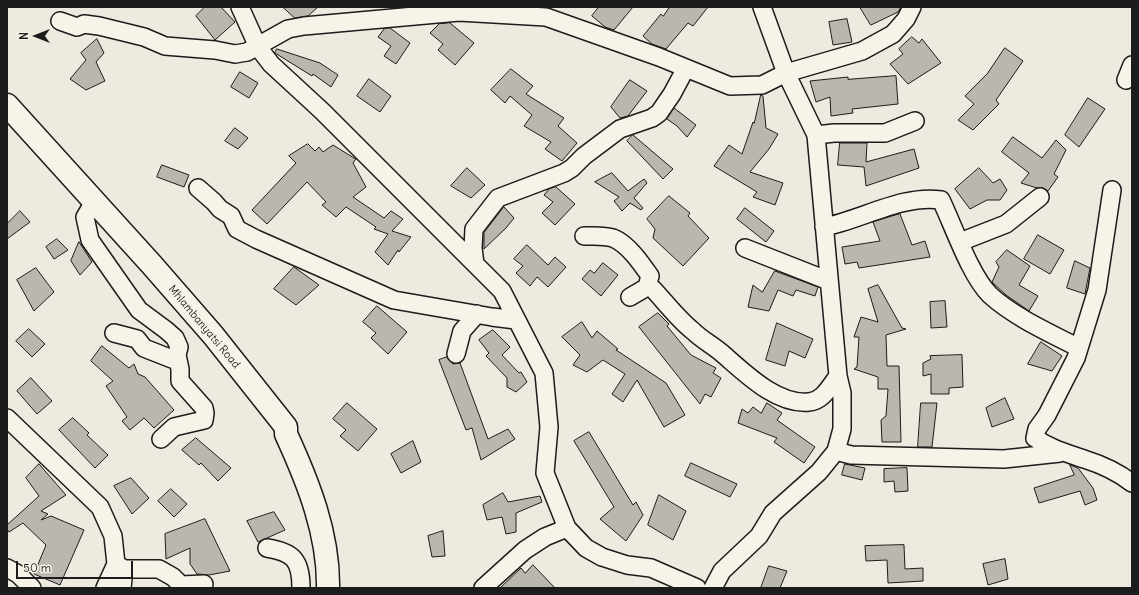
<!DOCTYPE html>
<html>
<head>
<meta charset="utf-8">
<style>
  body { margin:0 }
  #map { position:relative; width:1139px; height:595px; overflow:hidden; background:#eeeae0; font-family:Delius,sans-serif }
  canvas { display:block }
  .frame { position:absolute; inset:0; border:8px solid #1c1c1c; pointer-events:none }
  .north { position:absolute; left:16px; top:16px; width:40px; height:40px; -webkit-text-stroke:3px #f7f3e8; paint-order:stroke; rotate:270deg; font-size:11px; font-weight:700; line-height:16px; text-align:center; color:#1c1c1c }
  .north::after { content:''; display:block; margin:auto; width:14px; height:18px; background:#1c1c1c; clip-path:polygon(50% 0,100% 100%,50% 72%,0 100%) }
  .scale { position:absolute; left:16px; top:561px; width:117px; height:18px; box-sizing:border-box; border:2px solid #1c1c1c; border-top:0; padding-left:5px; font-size:12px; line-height:14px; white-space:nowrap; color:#1c1c1c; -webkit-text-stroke:3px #f7f3e8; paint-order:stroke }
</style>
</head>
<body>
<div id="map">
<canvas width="1139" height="595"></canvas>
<div class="frame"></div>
<div class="north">N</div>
<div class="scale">50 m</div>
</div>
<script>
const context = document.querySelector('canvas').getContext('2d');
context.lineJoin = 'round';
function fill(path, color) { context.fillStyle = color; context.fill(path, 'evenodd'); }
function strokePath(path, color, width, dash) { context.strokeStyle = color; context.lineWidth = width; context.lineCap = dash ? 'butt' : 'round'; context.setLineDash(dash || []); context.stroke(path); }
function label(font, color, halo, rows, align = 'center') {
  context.font = font + ' Delius,sans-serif'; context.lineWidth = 4; context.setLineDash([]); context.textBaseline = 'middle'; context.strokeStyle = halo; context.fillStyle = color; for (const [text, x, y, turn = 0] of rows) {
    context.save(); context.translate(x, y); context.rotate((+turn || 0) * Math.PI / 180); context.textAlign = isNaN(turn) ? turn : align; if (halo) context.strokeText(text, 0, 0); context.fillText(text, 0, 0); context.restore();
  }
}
const building = new Path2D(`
  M205,7H221L235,22L215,40L196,16Z
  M283,7H318L308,16L295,18Z
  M599,7H633L614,30L605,27L592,16Z
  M670,7H708L693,26L688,23L666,49L652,44L643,36L661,14L663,16Z
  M860,7H901L898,12L871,25Z
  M847,19L852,42L833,45L829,22Z
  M450,23L474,43L455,65L438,50L443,44L430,33L439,24Z
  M390,28L410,43L396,64L384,56L391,46L378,37L384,29Z
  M912,37L919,43L922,39L941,63L908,84L890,64L903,54L899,49Z
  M97,39L104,53L96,62L105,81L86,90L70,79L86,60L81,53Z
  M1005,48L1023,61L996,100L999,104L973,130L958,120L974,104L965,96L987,74Z
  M277,49L320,63L338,75L331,87L313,74L312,76L275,53Z
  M511,69L533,86L526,94L564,118L558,126L577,143L562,161L545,149L551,142L524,126L532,115L510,96L505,103L491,90Z
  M240,72L258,83L249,98L231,87Z
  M896,76L898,104L852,109L853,113L831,116L830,97L816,102L810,81L848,77V79Z
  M369,79L391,96L380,112L357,96Z
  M630,80L647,91L628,116L620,118L611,107Z
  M761,95L763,96L766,128L778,134L769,149L750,172L783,183L775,205L753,197L757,192L714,166L729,145L742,154L753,122L754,123Z
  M1088,98L1105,109L1079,147L1065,135Z
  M674,108L696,125L687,137L677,126L667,119Z
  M235,128L248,138L238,149L225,141Z
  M633,135L673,169L663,179L627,141Z
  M1013,137L1042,158L1056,140L1066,150L1054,174L1058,177L1048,191L1043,188H1037L1021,183L1029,173L1002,152Z
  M840,143H867L866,162L914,149L919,168L866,186L864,167L838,165Z
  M308,144L315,151L319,147L323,152L333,145L354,158L356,159L353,163L366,187L353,197L384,218L391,211L403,219L392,231L411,237L399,252L398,250L388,265L375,252L388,234L374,229L376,227L346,207L336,217L322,205L326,202L307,182L267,224L252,210L296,163L289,156Z
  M162,165L189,175L184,187L157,177Z
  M467,168L485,185L471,198L451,186Z
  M979,168L993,183L1000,179L1007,190L1000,200H987L970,209L955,189Z
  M612,173L628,191L644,179L647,183L634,198L643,208L641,210L630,203L622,211L614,201L619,197L595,182Z
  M556,187L575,204L555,225L542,213L553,202L544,195L549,189Z
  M669,196L690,213L688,216L709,238L683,266L653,238L655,229L647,219Z
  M504,207L514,218L506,228L484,249V233Z
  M745,208L774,231L766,242L737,219Z
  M20,211L30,222L7,239V224Z
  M900,214L912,245L925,241L930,257L859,268L857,262L845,264L842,247L880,241L873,222Z
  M1038,235L1064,250L1050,274L1024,259Z
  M57,239L68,250L54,259L46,247Z
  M79,242L92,262L80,275L71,261Z
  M527,245L548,265L555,257L566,267L548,287L537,277L530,286L516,273L523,266L514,259Z
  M1007,250L1030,266L1019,285L1038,296L1029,311L1006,295L992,282L999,267L996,262Z
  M1075,261L1090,268L1085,294L1067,288Z
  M603,263L618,275L601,296L582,279L590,270L594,273Z
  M294,267L319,285L296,305L274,289Z
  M36,268L54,292L34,311L17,280Z
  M775,271L818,287L815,296L796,290L793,296L778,290L769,311L748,307L753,285L762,292Z
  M878,285L902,328L906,329L886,335L887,366H899L901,442H882L881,420L886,416L888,389H878V377L854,369L857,367L859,337H854L861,317L878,322L868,289Z
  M945,301L947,327L931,328L930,302Z
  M377,306L407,332L388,354L371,338L376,333L363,322Z
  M658,313L669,324L667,326L691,355L716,368L713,373L721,378L711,397L705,394L700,404L639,327Z
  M582,322L592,338L597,331L618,349L616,350L666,383L685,415L664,427L637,380L623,402L612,394L625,374L603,360L587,372L573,365L580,355L562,337Z
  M777,323L813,339L805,358L789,351L785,366L766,360Z
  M29,329L45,344L32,357L16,341Z
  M493,330L510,347L502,355L519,373L521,372L527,382L516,392L507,387V378L486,356L489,353L479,340Z
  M1041,342L1062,356L1052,371L1028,364Z
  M102,346L129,368L134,364L138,374L145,377L174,410L154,428L144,418L130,430L122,421L127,417L106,386L113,381L91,361Z
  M962,355L963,387L949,388V394H931V374L923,376V363L931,359L930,356Z
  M447,357L453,364L460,363L488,439L508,429L515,439L481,460L472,428L466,430L439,360Z
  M31,378L52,401L37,414L17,391Z
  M1005,398L1014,419L992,427L986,408Z
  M347,403L377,429L358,451L340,436L346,430L333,419Z
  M767,403L782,413L777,420L815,447L804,463L774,442L777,438L738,423L742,409L748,413L753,407L761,413Z
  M921,403H937L932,447H918Z
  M73,418L89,433L87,435L108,455L95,468L59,430Z
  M589,432L633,505L636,502L643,515L626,541L600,519L614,507L574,441Z
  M196,438L231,468L218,481L201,463L199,465L182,450Z
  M413,441L421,462L401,473L391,454Z
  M691,463L737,484L730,497L685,476Z
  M39,464L66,495L41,511L48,514L41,520L51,516L84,530L60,585L34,574L46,545L23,523L9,532L7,529V525L39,496L26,478Z
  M845,464L865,468L862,480L842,475Z
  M1070,465L1078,468L1093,488L1097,500L1085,505L1080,491L1039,503L1034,488L1074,475Z
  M907,468L908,491L895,492L894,481L884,482V469Z
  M131,478L149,498L132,514L114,486Z
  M171,489L187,504L174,517L158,501Z
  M503,493L508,502L540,496L542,502L516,513V532L506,534L502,517L487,520L483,505Z
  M659,495L686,511L673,540L648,525Z
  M274,512L285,530L258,542L247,521Z
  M205,519L230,571L209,575L197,574L190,564V548L166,559L165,534Z
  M443,531L445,556L432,557L428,536Z
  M904,545L905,569L923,568V581L888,583L887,560L866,561L865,546Z
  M1005,559L1008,579L988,585L983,564Z
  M533,565L555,588H500L521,568L525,573Z
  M769,566L787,571L780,588H761Z`);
const minor = new Path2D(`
  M240,7L258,47L271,64L322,111L502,291L544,373L549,427L545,473L567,528L586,548L602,557L627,565L651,568L697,588
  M60,21L77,27L84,24L99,26L144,37L165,46L215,50L235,54L247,52L288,29L304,26L459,12L546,17L659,57L730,86L762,85L786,73L862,51L893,34L906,19L912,7
  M1126,80L1132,65
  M816,135L834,133H885L915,121
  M198,188L214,202L220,209L231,216L237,229L256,239L394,300L492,317L516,320
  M1112,190L1097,290L1076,358L1047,415L1037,429L1035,438C1051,449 1067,453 1084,459C1100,464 1119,473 1132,483
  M94,202L85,217L90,240L139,310L166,330L175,338L179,347L177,355L172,359L144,348L137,339L114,333
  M824,227C861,220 903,194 941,200C954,227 970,275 990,295C1014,317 1050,333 1079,348
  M584,236C593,236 604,235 613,238C628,244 641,263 650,276L647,287
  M960,242L1006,224L1040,197
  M745,248L829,281
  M475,264L473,248L474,229L498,198L564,173L572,168L584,156L620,129L652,118L659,113L672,94L686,68
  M630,297L647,287L653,289C666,303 678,319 693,331C702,340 714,346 724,355C746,374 777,405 809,402C823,401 830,386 838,376
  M456,354L462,331L477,314
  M7,418L100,507L113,536L116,564L105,588
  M161,439L174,427L204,420L205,413L204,408L180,381V369L177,355
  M836,451L851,455L1004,459L1060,453
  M267,548C293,552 301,560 301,588
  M116,564L124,569H159L173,577L181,585L204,584
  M7,568L18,574L32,588
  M122,588L124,569
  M483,588L525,550L545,537L567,528
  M713,588L722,571L759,536L773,513L819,472L836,451L842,429V393L838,376L816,135L786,73L762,7`);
const major = new Path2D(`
  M7,105L152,265L213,335L286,427V434C308,482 329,534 328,588`);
const streetNames = [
  ["Mhlambanyatsi Road",204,327,50]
];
fill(building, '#bab7af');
strokePath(building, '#1c1c1c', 1);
strokePath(minor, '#1c1c1c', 20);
strokePath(major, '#1c1c1c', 25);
strokePath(minor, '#f7f3e8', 17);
strokePath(major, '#f7f3e8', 22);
label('11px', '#1c1c1c', '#f7f3e8', streetNames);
</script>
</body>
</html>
